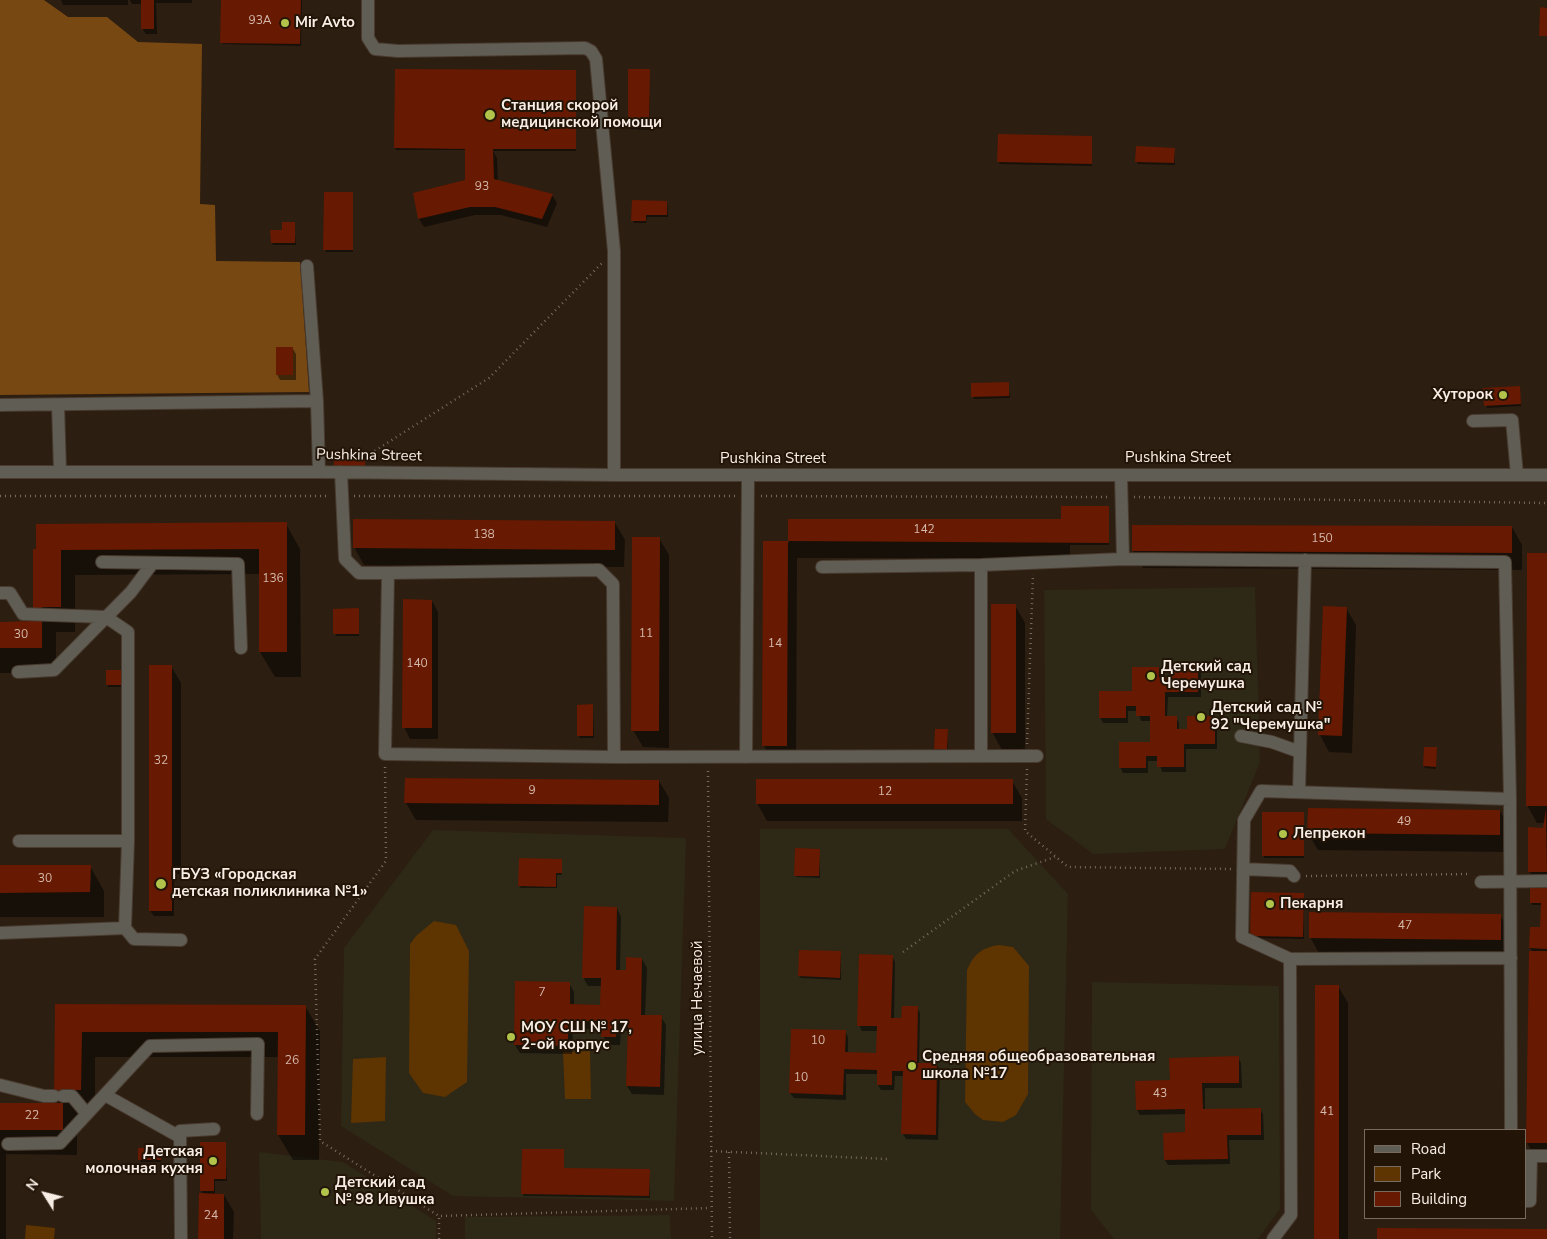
<!DOCTYPE html>
<html>
<head>
<meta charset="utf-8">
<style>
  body { margin:0 }
  #map { position:relative; width:1547px; height:1239px; overflow:hidden; background:#2c1e11; font-family:"Nunito Sans",sans-serif }
  canvas { display:block }
  .legend { position:absolute; left:1364px; top:1129px; width:162px; height:90px; box-sizing:border-box; background:#221508; border:1px solid #786c60; margin:0; padding:6px 9px; list-style:none; font-size:15px; color:#f8eee5 }
  .legend li { display:flex; align-items:center; gap:10px; height:25px }
  .legend b { width:25px; border:1px solid #786c60 }
  .north { position:absolute; left:20px; top:1169px; width:50px; height:50px; -webkit-text-stroke:4px #221508; paint-order:stroke; rotate:306deg; font-size:14px; font-weight:700; line-height:20px; text-align:center; color:#f8eee5 }
  .north::after { content:''; display:block; margin:auto; width:18px; height:22px; background:#f8eee5; clip-path:polygon(50% 0,100% 100%,50% 72%,0 100%) }
</style>
</head>
<body>
<div id="map">
<canvas width="1547" height="1239"></canvas>
<ul class="legend">
<li><b style="height:6px;background:#605d55"></b>Road</li>
<li><b style="height:14px;background:#5e3400"></b>Park</li>
<li><b style="height:14px;background:#671901"></b>Building</li>
</ul>
<div class="north">N</div>
</div>
<script>
const context = document.querySelector('canvas').getContext('2d');
context.lineJoin = 'round';
function fill(path, color) { context.fillStyle = color; context.fill(path, 'evenodd'); }
function strokePath(path, color, width, dash) { context.strokeStyle = color; context.lineWidth = width; context.lineCap = dash ? 'butt' : 'round'; context.setLineDash(dash || []); context.stroke(path); }
function label(font, color, halo, rows, align = 'center') {
  context.font = font + ' "Nunito Sans",sans-serif'; context.lineWidth = 4; context.setLineDash([]); context.textBaseline = 'middle'; context.strokeStyle = halo; context.fillStyle = color; for (const [text, x, y, turn = 0] of rows) {
    context.save(); context.translate(x, y); context.rotate((+turn || 0) * Math.PI / 180); context.textAlign = isNaN(turn) ? turn : align; if (halo) context.strokeText(text, 0, 0); context.fillText(text, 0, 0); context.restore();
  }
}
const education = new Path2D(`
  M1255,587L1260,762L1225,849L1093,854L1046,819L1044,590Z
  M760,829H1008L1068,894L1060,1239H760Z
  M433,830L686,838L674,1201L453,1196L341,1126L344,948Z
  M1092,982L1279,986L1280,1209L1258,1239H1114L1091,1210Z
  M259,1152L343,1162L436,1221V1239H261Z
  M670,1215L671,1239H465V1217Z`);
const green = new Path2D(`
  M434,921L456,925L469,951L467,1082L445,1097L423,1093L409,1073L410,944L416,936Z
  M999,945L1013,947L1029,966L1028,1094L1016,1115L1003,1122L983,1120L975,1114L965,1102L967,970C973,955 982,947 999,945Z
  M590,1051L591,1099H565L563,1052Z
  M386,1057L385,1121L351,1123L353,1059Z
  M26,1225L55,1228L54,1239H25Z`);
const forest = new Path2D(`
  M0,0H44L68,17H107L138,42L202,44L200,204L215,205L216,261L300,262L309,392L0,395Z`);
const shadow = new Path2D(`
  M61,0H128V5H63Z
  M130,0H192V3H156L157,34H146L142,28L143,4H132Z
  M222,0H302L301,46L223,44Z
  M649,70L650,130L630,129L629,127Z
  M576,71V151H493L497,158L498,181L552,195L557,203L547,227L501,215H475L424,227L419,219L467,181L466,150H396L395,148Z
  M1091,137L1092,166L1000,164L998,162Z
  M1174,149L1175,165L1138,164L1136,161Z
  M352,193L353,252H326L325,249Z
  M667,202L668,217H647L646,223H634L633,220Z
  M294,224L296,245H273L272,243Z
  M293,349L296,354V380H280L277,374Z
  M1008,383L1010,398L974,399L973,397Z
  M1519,387L1521,406L1487,408L1486,405Z
  M1108,507L1109,545H1070V558H797L796,763H774L764,746V542L789,543V520H1060Z
  M615,523L625,540L624,567L364,565L354,547Z
  M286,524L300,549L301,677H275L260,652V574L75,575V632H56V673H0V623H35L34,550Z
  M1133,526L1512,527L1522,545V570L1143,568L1133,551Z
  M659,538L669,555V748L643,747L633,730Z
  M1547,554V874H1531L1529,871L1545,823H1537L1527,805Z
  M432,601L438,612V739H410L404,727Z
  M1015,605L1025,623V750H1002L992,732Z
  M1346,608L1356,625L1352,753L1329,752L1320,735Z
  M334,610H358L359,636H336Z
  M150,666H171L181,683V874H174V916H154L150,911Z
  M1198,666L1201,671V697H1168L1167,717H1176L1179,723V730H1189L1214,717L1217,722V749H1186V772H1162L1159,761H1148V773H1123L1120,767L1151,743V721H1141L1138,711H1128V723H1103L1100,717L1159,668L1162,678H1172Z
  M121,671L122,687H108L107,684Z
  M578,706H592L593,708L594,738H580L579,736Z
  M947,731L948,752L937,751L936,749Z
  M1436,749V769L1425,768L1424,766Z
  M659,781L669,798L668,822L416,820L406,803Z
  M1012,781L1022,798V821H767L757,803Z
  M1309,809L1500,811L1510,828V852L1318,850L1308,833Z
  M1263,813H1303L1304,858H1264Z
  M819,850L820,878L796,877L795,875Z
  M561,860L562,875H557V888H521L519,886Z
  M90,866L104,891V917H0V867Z
  M1547,887V1160H1537L1527,1143L1533,952L1530,948L1541,928L1542,905H1532L1531,902Z
  M1303,894L1304,939L1253,938Z
  M617,908L621,917L620,971H627L642,959L647,968L645,1016L661,1017L666,1025L664,1095L632,1094L627,1086L629,1031H621L620,1045H608L603,1036V1029H573L572,1054L520,1053L515,1045L569,983L574,992V1005L602,1006V986H588L583,977Z
  M1500,915L1510,933V957L1320,955L1310,937Z
  M841,953V980L801,978L799,976Z
  M892,956L895,962L894,1019H902L917,1007L920,1013L919,1064L937,1065L940,1070L938,1140L906,1139L903,1134L904,1076H895L894,1090H881L878,1085V1074H846V1100L794,1098L790,1093L845,1031L848,1037V1054H877L878,1031H862L859,1025Z
  M1338,986L1348,1003V1239H1316Z
  M56,1005L305,1006L320,1031L319,1160H293L278,1135L279,1057H95V1115H77V1155L6,1154V1239H0V1104H57Z
  M1238,1057L1241,1063L1242,1088H1205V1110L1260,1109L1263,1114L1264,1140H1229L1230,1164L1168,1165L1165,1160L1186,1134V1114L1140,1115L1137,1110L1171,1081Z
  M225,1144L227,1181H215V1195H224L234,1212L233,1239H200L203,1195L201,1190Z
  M160,1149L161,1162H141L140,1159Z
  M563,1150L564,1169L649,1171L650,1198L524,1196L523,1194Z`);
const building = new Path2D(`
  M141,0H154V29H141Z
  M221,0H301L300,44L220,43Z
  M1540,7L1547,8V36H1539Z
  M395,69L576,70V149H493L494,179L553,194L542,219L495,207H470L418,219L413,193L465,180V149L394,148Z
  M628,69H650L649,128H628Z
  M998,134L1092,136V164L997,162Z
  M1136,146L1175,148L1174,163L1135,162Z
  M324,192H353V250H323Z
  M632,200L667,201V215H646V221H631Z
  M282,222H295V243H271L270,230H282Z
  M276,347H293V375H276Z
  M1009,382V396L971,397V383Z
  M1520,386L1521,404L1484,406L1483,388Z
  M334,457H365V468H334Z
  M1061,506H1109V543L788,541V519H1061Z
  M353,519L615,521V550L353,548Z
  M287,522V652H259V549L61,550V607H42V648H0V622L33,621V549H36V524Z
  M1132,525L1512,526V553L1132,551Z
  M632,537H660L659,731H631Z
  M763,541H788L787,746H762Z
  M1527,553H1547V806H1526Z
  M403,599L432,600V728H402Z
  M991,604H1016V733H991Z
  M1323,606L1347,607L1342,736L1318,735Z
  M359,608V634H333V609Z
  M1198,664V692H1165V716H1177V729H1187V716H1215V744H1184V767H1157V756H1146V768H1119V742H1150V716H1136V706H1126V718H1099V691H1132V667H1159V677H1171V665Z
  M149,665H172V911H149Z
  M106,670H122V685H106Z
  M593,704V736H577V705Z
  M935,729H948L947,750L934,749Z
  M1424,747H1437L1436,767L1423,766Z
  M405,778L659,780V805L404,803Z
  M756,779H1013V804H756Z
  M1308,808L1500,810V835L1307,833Z
  M1546,809L1547,872H1528V827L1543,828Z
  M1262,812H1304V856H1262Z
  M795,848L820,849L819,876H794Z
  M519,858L562,859V873H556V887L518,886Z
  M0,865H91L90,892L0,893Z
  M1530,885H1547V949L1529,948L1530,927H1540L1541,903H1530Z
  M1251,892L1304,893L1303,937L1250,936Z
  M584,906L617,907L616,970H626V957L642,958L641,1015H662L660,1087L626,1086L628,1023L617,1022L616,1037H601L602,1021H568V1046L514,1045L515,981L570,982V1004L600,1005L601,978H582Z
  M1309,912L1501,914V940L1309,938Z
  M799,950L841,951L840,978L798,976Z
  M1529,951H1547V1143H1526Z
  M859,954L893,955L891,1018H901L902,1006H918L917,1063H937L936,1135L901,1134L903,1071H892V1085H877V1070L844,1069L843,1095L789,1093L791,1029L846,1030L845,1052L876,1053L877,1026H857Z
  M1315,985H1339V1239H1314Z
  M55,1004L306,1005L305,1135H277L278,1032H82L81,1090H63V1101L54,1102Z
  M1239,1056V1083H1202L1203,1109L1261,1108V1135H1227L1228,1159L1164,1160L1163,1133L1185,1132V1109L1136,1110L1135,1081L1170,1080L1169,1058Z
  M0,1103H63V1130H0Z
  M200,1142H226V1179H214V1191H200Z
  M161,1147V1160H138V1148Z
  M522,1149H564V1168L650,1169L649,1196L521,1194Z
  M199,1193L224,1194V1239H198Z
  M1377,1228L1547,1229V1239H1377Z`);
const path = new Path2D(`
  M362,459L489,378L602,263
  M0,496H328
  M354,496H736
  M761,496L1108,497
  M1134,497L1547,503
  M1027,744L1033,574
  M385,767L386,861L315,959L320,1141L439,1216
  M1027,769L1025,831L1068,867L1232,869
  M708,771L712,1239
  M1306,876L1470,874
  M903,952L1015,871L1055,857
  M711,1151L887,1159
  M729,1152L730,1239
  M439,1239V1216L711,1208`);
const minor = new Path2D(`
  M368,0V38L375,49L398,51L585,48L591,51L596,59L614,251V475
  M307,266L317,401L319,472
  M0,405L317,401
  M58,405L60,471
  M1473,421L1512,420L1517,475
  M0,472H319L614,475H1547
  M341,472L345,559L359,573H388L599,570L613,584L614,757L385,754L388,573
  M1121,475L1123,559
  M102,562L238,564L241,648
  M822,567L981,565L1123,559L1505,562L1510,799L1511,1130
  M0,593H10L23,614L106,617L128,632V841L125,928L134,939L181,940
  M18,672L54,670L131,592L152,564
  M1241,736L1272,742L1300,752
  M981,756V565
  M614,757L1037,756
  M746,757L748,475
  M1299,792L1305,560
  M19,841H128
  M1243,869L1290,871L1294,876
  M1481,882L1547,881
  M0,933L125,928
  M1290,959L1242,937L1244,820L1261,791L1510,799
  M0,1085L44,1096H54
  M105,1095L180,1137
  M63,1096H72L87,1114
  M8,1144L60,1143L150,1046L258,1044L257,1114
  M1526,1156H1547
  M1526,1201H1530L1531,1156
  M181,1239L180,1131L214,1129
  M1273,1239L1291,1215L1290,959L1511,958`);
const markers = [
  [285,23,5,"#b2c34c"],
  [490,115,6,"#b2c34c"],
  [1503,395,5,"#b2c34c"],
  [1151,676,5,"#b2c34c"],
  [1201,717,5,"#b2c34c"],
  [1283,834,5,"#b2c34c"],
  [161,884,6,"#b2c34c"],
  [1270,904,5,"#b2c34c"],
  [511,1037,5,"#b2c34c"],
  [912,1066,5,"#b2c34c"],
  [213,1161,5,"#b2c34c"],
  [325,1192,5,"#b2c34c"]
];
const numberNames = [
  ["93А",260,21],
  ["93",482,187],
  ["142",924,530],
  ["138",484,535],
  ["150",1322,539],
  ["136",273,579],
  ["11",646,634],
  ["30",21,635],
  ["14",775,644],
  ["140",417,664],
  ["32",161,761],
  ["9",532,791],
  ["12",885,792],
  ["49",1404,822],
  ["30",45,879],
  ["47",1405,926],
  ["7",542,993],
  ["10",818,1041],
  ["26",292,1061],
  ["10",801,1078],
  ["43",1160,1094],
  ["41",1327,1112],
  ["22",32,1116],
  ["24",211,1216]
];
const poiNames = [
  ["Mir Avto",295,23],
  ["Станция скорой",501,106],
  ["медицинской помощи",501,123],
  ["Хуторок",1493,395,"right"],
  ["Детский сад",1161,667],
  ["Черемушка",1161,684],
  ["Детский сад №",1211,708],
  ["92 \"Черемушка\"",1211,725],
  ["Лепрекон",1293,834],
  ["ГБУЗ «Городская",172,875],
  ["детская поликлиника №1»",172,892],
  ["Пекарня",1280,904],
  ["МОУ СШ № 17,",521,1028],
  ["2-ой корпус",521,1045],
  ["Средняя общеобразовательная",922,1057],
  ["школа №17",922,1074],
  ["Детская",203,1152,"right"],
  ["молочная кухня",203,1169,"right"],
  ["Детский сад",335,1183],
  ["№ 98 Ивушка",335,1200]
];
const streetNames = [
  ["Pushkina Street",369,456,1],
  ["Pushkina Street",1178,458],
  ["Pushkina Street",773,459],
  ["улица Нечаевой",698,998,-90]
];
fill(education, '#2e2817');
fill(green, '#5e3400');
fill(forest, '#784812');
fill(shadow, '#0007');
fill(building, '#671901');
strokePath(minor, '#493b2f', 14);
strokePath(path, '#76695e', 2.5, [1, 4]);
strokePath(minor, '#605d55', 12);
for (const [x, y, r, color] of markers) { const dot = new Path2D(); dot.arc(x, y, r, 0, 2 * Math.PI); context.fillStyle = color; context.fill(dot); strokePath(dot, '#221508', 2); }
label('12px', '#d4b9ac', null, numberNames);
label('bold 15px', '#f8eee5', '#221508', poiNames, 'left');
label('15px', '#f8eee5', '#221508', streetNames);
</script>
</body>
</html>
